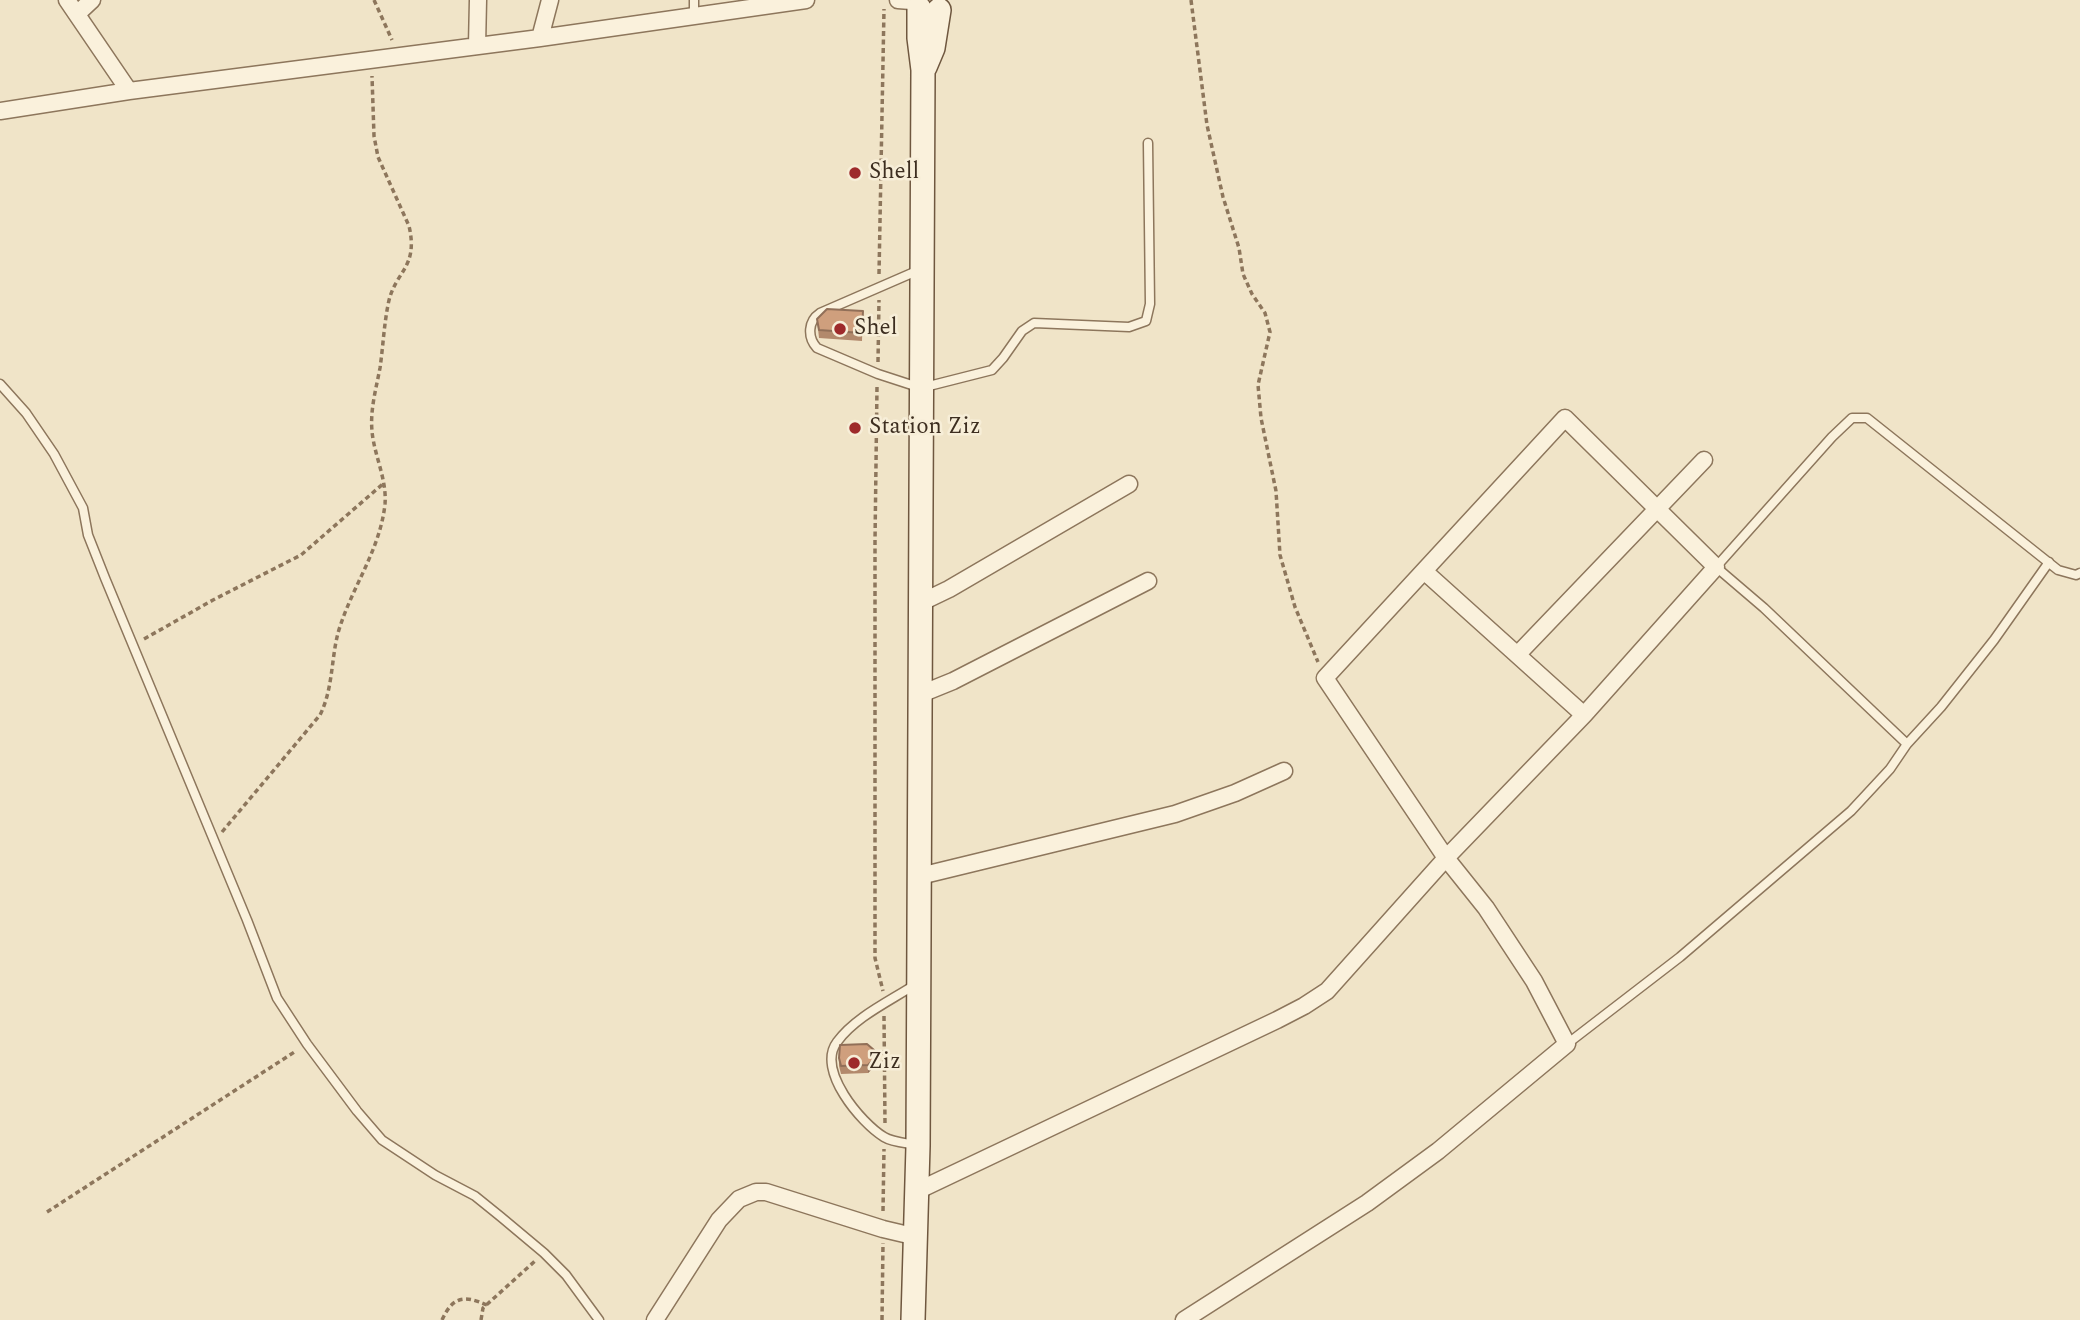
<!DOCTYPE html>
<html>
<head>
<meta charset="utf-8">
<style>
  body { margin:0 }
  canvas { display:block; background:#f0e4c8 }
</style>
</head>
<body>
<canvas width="2080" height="1320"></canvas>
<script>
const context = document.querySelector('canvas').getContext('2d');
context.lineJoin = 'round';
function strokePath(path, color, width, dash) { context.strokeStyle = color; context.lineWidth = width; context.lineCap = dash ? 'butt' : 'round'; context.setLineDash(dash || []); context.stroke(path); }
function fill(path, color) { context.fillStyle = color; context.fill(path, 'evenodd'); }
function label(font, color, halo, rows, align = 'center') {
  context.font = font + ' Spectral,serif'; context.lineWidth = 5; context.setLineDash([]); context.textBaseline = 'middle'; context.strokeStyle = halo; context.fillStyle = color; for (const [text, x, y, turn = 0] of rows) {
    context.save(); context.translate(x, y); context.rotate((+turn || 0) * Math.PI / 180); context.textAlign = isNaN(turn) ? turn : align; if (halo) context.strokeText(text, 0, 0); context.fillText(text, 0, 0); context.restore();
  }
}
const path = new Path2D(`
  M374,0L392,40
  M1191,0L1207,125L1223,197L1239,248L1243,274L1252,294L1265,313L1270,332L1258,385L1261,418L1276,491L1280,555L1295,607L1318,662
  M879,274L884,9
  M878,362L879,300
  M877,387L875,541V958L883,991
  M144,639L213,600L301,555L384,483
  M222,832L320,715C333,689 331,660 338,633C351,588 380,551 385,504C387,479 374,455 372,431C370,410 376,389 380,368C383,347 384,325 388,305C394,271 419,269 409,226L378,157L374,136L372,76
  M884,1016L885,1124
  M883,1211L884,1149
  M47,1212L296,1051
  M442,1320C453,1296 464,1295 487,1305
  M481,1320L483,1308L535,1261
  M882,1320L883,1243`);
const lane = new Path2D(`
  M694,17V0
  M919,270L820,313C808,321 807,337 817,348L878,374L921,388L992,370L1003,358L1022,331L1034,323L1129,327L1146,321L1150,304L1148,143
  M0,384L26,413L54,454L83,508L88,535L105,578L247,920L277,998L307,1044L357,1111L382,1140L435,1175L475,1196L501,1217L544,1253L566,1275L599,1320
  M1907,744L1764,608L1716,567L1832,437L1852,418H1867L2058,570L2076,575L2080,573
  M1567,1044L1680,957L1851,811L1890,769L1907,744L1941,707L1994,640L2049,562
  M916,1145C906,1143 892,1142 884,1137C861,1123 816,1070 837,1042C855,1017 890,1001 916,984`);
const street = new Path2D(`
  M67,0L129,91
  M898,0L911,1
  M77,14L92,0
  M540,38L550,0
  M477,46L478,0
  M0,111L129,91L540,38L806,0
  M1424,571L1584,715
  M922,602L949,589L1129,484
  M1518,654L1704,460
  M921,694L953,681L1148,581
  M920,876L1175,814L1235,793L1284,771
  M917,1191L1277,1020L1304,1006L1327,991L1446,858L1584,715L1716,567L1565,418L1325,678L1446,858L1486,908L1534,981L1567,1044L1438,1151L1367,1203L1184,1320
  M655,1320L719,1220L739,1199L756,1192H766L883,1229L917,1237`);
const secondary = new Path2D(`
  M925,67L933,48L939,10
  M913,1320L918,1146L923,70L919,38V8`);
const wall = new Path2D(`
  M863,311L862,341L819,338L817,319Z
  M839,1058L874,1067L868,1073L841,1074L839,1066Z`);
const shadedWall = new Path2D(`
  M874,1059V1067L868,1073V1065Z`);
const building = new Path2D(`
  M827,309L863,311L862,333L819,330L817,319Z
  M867,1044L874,1050V1059L868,1065L841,1066L839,1058L840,1045Z`);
const markers = [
  [855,173,7,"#9e2a2b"],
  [840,329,7,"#9e2a2b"],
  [855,428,7,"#9e2a2b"],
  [854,1063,7,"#9e2a2b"]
];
const poiNames = [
  ["Shell",869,173],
  ["Shel",854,329],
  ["Station Ziz",869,428],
  ["Ziz",868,1063]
];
strokePath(lane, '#8d765c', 11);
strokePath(street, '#8d765c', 19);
strokePath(secondary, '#6f573f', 26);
strokePath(path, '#8d765c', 3.5, [5, 3.5]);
strokePath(lane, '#faf1dc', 8);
strokePath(street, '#faf1dc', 16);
strokePath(secondary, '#faf1dc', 23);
fill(wall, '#b2896c');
fill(shadedWall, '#916f58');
fill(building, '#cf9f7d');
strokePath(building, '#916f58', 2);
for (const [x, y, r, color] of markers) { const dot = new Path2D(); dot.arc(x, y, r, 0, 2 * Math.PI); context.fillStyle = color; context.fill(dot); strokePath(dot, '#f7eed8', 2.5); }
label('23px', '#3d2e20', '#f7eed8', poiNames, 'left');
</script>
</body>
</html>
